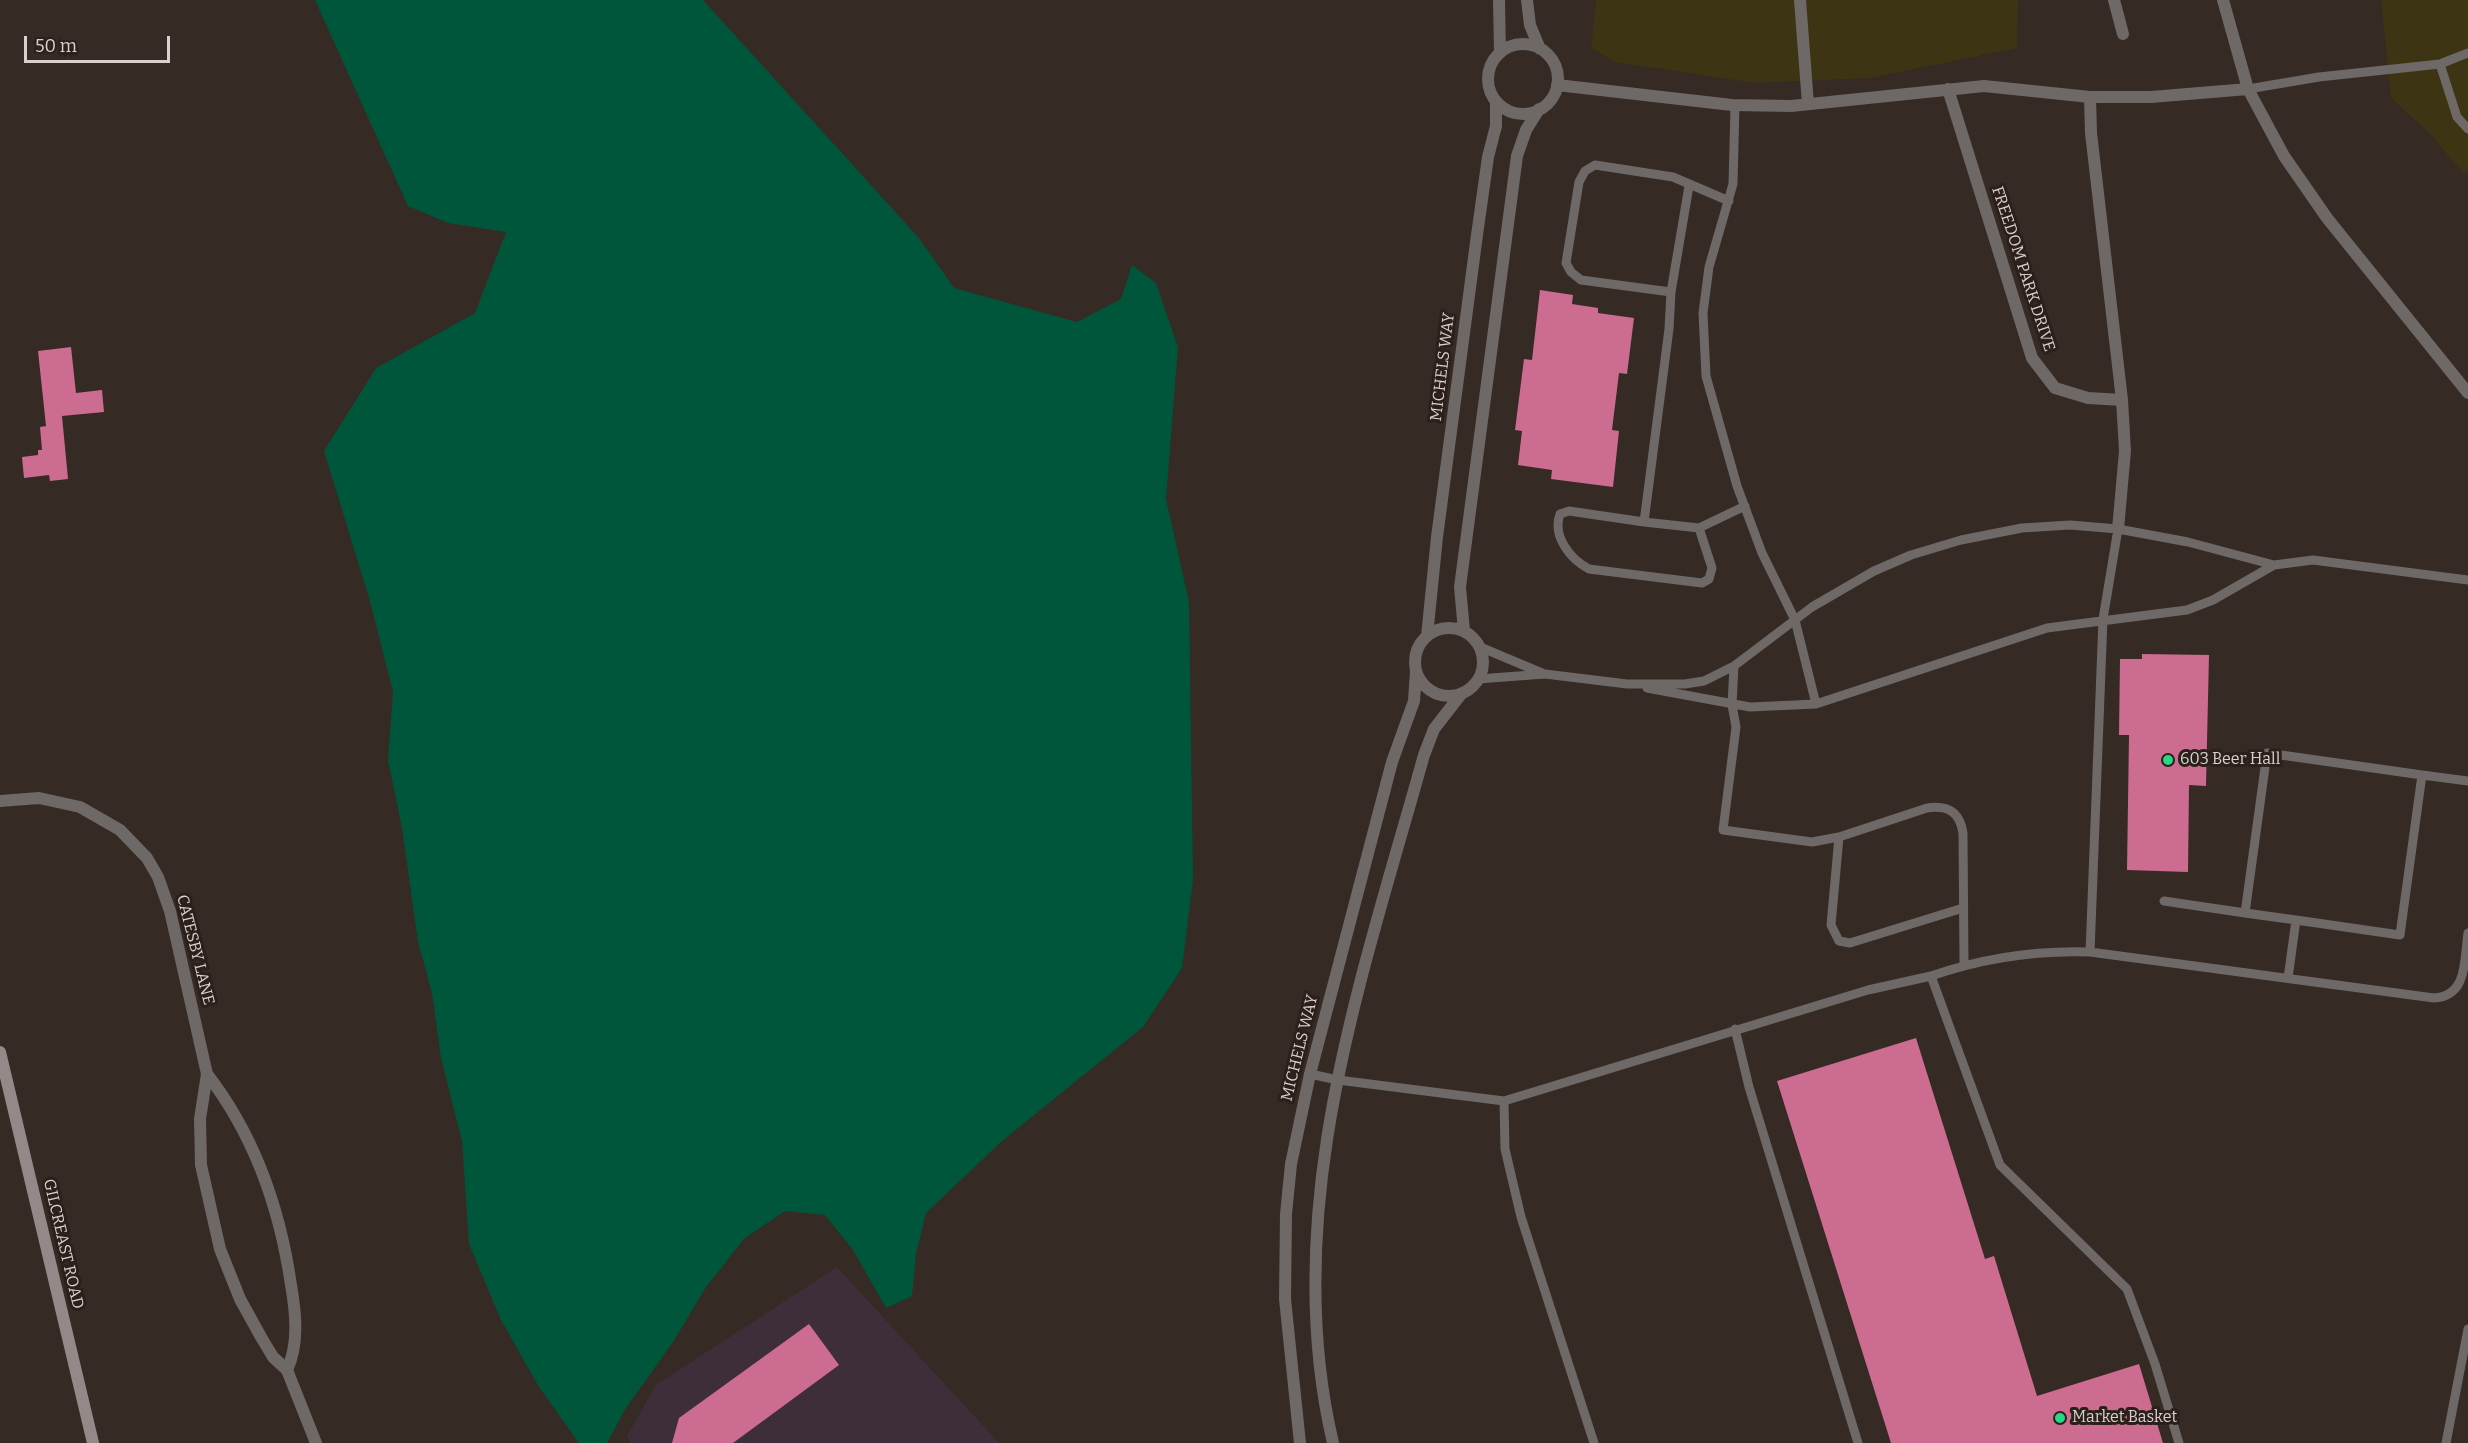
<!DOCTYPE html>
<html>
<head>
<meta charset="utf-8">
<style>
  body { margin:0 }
  #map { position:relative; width:2468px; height:1443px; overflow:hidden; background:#352a24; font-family:Bitter,serif }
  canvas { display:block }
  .scale { position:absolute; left:24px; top:36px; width:146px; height:27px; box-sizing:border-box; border:3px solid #d8d1cd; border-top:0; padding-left:8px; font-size:18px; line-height:21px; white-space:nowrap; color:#d8d1cd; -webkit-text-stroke:4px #2b201b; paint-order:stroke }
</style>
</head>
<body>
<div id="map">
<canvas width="2468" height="1443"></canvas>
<div class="scale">50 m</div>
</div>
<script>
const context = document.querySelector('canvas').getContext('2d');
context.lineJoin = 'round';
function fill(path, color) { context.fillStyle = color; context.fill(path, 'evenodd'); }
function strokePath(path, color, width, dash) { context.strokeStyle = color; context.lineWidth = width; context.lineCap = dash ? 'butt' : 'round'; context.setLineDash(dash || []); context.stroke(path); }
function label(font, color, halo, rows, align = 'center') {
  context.font = font + ' Bitter,serif'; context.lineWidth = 6; context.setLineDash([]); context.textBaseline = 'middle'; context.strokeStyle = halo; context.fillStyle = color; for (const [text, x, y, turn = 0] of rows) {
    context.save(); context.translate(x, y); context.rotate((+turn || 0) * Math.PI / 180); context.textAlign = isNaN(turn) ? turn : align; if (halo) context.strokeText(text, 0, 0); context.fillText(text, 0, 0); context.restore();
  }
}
const commercial = new Path2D(`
  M837,1267L999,1443H630L627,1436L656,1385Z`);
const green = new Path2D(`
  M315,0H703L919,238L954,288L1077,322L1121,299L1132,265L1156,283L1178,347L1166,499L1189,602L1193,880L1182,968L1143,1027L1002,1141L926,1213L916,1254L912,1296L886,1308L853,1250L825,1215L785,1211L745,1238L706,1287L673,1342L626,1408L607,1443H579L539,1387L501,1320L469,1244L462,1141L441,1058L432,993L418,942L402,828L388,760L393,692L370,601L324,451L376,368L475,313L506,232L448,223L408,206Z`);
const sand = new Path2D(`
  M1596,0H2018L2017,48L1871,78L1755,83L1615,62L1591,48Z
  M2381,0H2468V172L2463,173L2430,134L2391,98Z`);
const building = new Path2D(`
  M1540,290L1573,295L1572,304L1598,308V313L1634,318L1627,374L1619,373L1612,430L1619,431L1613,487L1551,479L1552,470L1518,465L1522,431L1515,430L1524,359L1532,360Z
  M71,347L76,393L102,390L104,412L62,416L68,479L50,481L49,475L24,478L22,457L38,455V450H42L40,427L46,426L38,351Z
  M2142,654L2209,655L2206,786L2189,785L2188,872L2127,870L2129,735H2119L2120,659H2142Z
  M1916,1038L1985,1259L1994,1256L2037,1396L2139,1364L2163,1443H1891L1777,1081Z
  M809,1324L839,1365L733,1443H672L679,1418Z`);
const lane = new Path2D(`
  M2440,64L2457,117L2468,129
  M2248,89L2319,77L2440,64L2468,53
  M1735,105L1733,184L1709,267L1703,313L1706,376L1737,486L1762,553L1795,620L1816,704
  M1689,186L1671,292L1581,280L1571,272L1566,263L1579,182L1585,171L1595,165L1673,177L1729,201
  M1671,292L1669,329L1644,522L1699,528L1745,506
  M1644,522L1569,511L1560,514C1552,536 1570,559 1589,569L1702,583L1709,579L1712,568L1699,528
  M1480,647L1542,673
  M1734,666L1732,705L1736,727L1723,830L1812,842L1839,837L1927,808C1948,805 1960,812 1963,833L1964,965
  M1478,679L1545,674L1627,684H1685L1704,681L1734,666L1812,607L1874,571L1911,555L1961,540L2022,528L2070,525L2118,529L2188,542L2274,565L2313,560L2468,580
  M1647,688L1750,707L1816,704L2047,628L2187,610L2213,600L2274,565
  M2422,775L2468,781
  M1839,837L1831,925L1839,941L1850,943L1963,908
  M2164,901L2245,913
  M2090,952L2103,619L2118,529
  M1931,976C1983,958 2035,950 2090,952L2434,998C2468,996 2464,960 2468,933
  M2288,978L2296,920L2400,935L2422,775L2267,753L2245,913L2296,920
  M1735,1029L1749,1087L1858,1443
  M1310,1074L1338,1080L1504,1101L1868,990L1931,976L2000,1165L2127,1289L2155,1364L2179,1443
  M1504,1101L1505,1149L1521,1217L1594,1443
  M2446,1443L2468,1329`);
const street = new Path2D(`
  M1499,0L1500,53
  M1527,0L1530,25L1540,49
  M1800,0L1808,104
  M2114,0L2123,34
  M2223,0L2248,89L2284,156L2327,218L2468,393
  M1488 79a35 35 0 1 1 70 0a35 35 0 1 1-70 0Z
  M1557,85L1732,105L1791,106L1984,86L2090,97H2151L2248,89
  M1948,89L2032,358L2055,388L2088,398L2122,400
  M2090,97L2091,133L2122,400L2125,451L2118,529
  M1415 662a34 34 0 1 1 68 0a34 34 0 1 1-68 0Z
  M1464,631L1460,587L1517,156L1526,130L1539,109
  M1427,636L1437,537L1477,235L1488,157L1496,126V102
  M0,801L39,798L80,807L120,830L147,858L158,877L170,911L207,1074L200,1119L201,1165L220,1249L240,1299L261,1337L273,1357L287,1370L316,1443
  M207,1074C255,1136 280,1209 291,1285C296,1314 299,1344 287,1370
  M1300,1443L1285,1299L1286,1214L1291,1164L1310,1074L1392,762L1414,701L1416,671
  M1333,1443C1278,1210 1362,978 1424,755L1434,729L1462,693`);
const secondary = new Path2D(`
  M0,1052L93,1443`);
const markers = [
  [2168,760,6,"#24d886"],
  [2060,1418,6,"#24d886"]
];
const streetNames = [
  ["FREEDOM PARK DRIVE",2023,269,72],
  ["MICHELS WAY",1443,367,-83],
  ["CATESBY LANE",195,950,76],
  ["MICHELS WAY",1300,1048,-76],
  ["GILCREAST ROAD",63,1244,77]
];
const poiNames = [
  ["603 Beer Hall",2180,760],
  ["Market Basket",2072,1418]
];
fill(commercial, '#3e2e3a');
fill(green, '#00563a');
fill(sand, '#3c3413');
fill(building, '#cd6c91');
strokePath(lane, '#6e6867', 9);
strokePath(street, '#6e6867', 12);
strokePath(secondary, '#938988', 12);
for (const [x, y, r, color] of markers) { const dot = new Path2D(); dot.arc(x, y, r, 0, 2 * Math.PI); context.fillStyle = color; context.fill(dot); strokePath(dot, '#2b201b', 2); }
label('16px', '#d8d1cd', '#2b201b', streetNames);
label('16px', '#d8d1cd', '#2b201b', poiNames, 'left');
</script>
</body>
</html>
